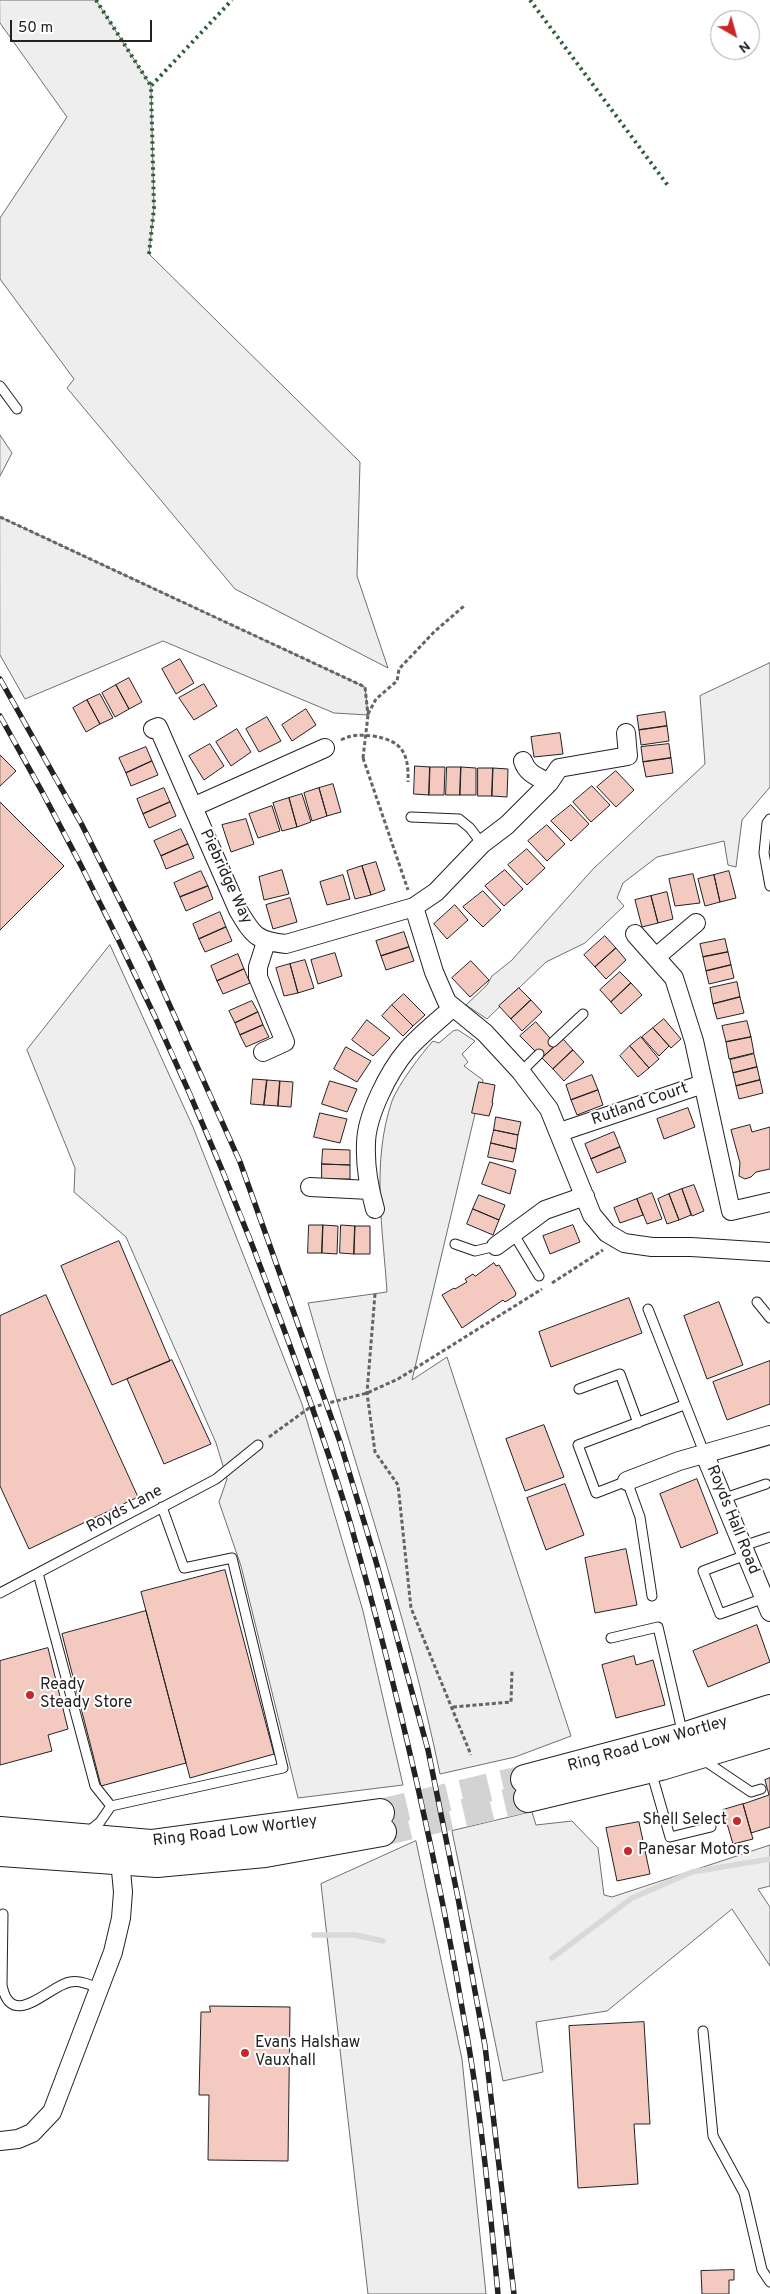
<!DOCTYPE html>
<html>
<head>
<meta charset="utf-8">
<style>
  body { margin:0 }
  #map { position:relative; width:770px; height:2294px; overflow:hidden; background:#fff; font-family:Overpass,sans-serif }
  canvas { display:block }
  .north { position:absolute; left:710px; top:10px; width:50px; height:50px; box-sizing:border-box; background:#fff; border:1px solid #a7a7a7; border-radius:50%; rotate:142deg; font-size:14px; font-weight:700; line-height:20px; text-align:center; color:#222 }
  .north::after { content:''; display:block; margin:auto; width:18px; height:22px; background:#c62828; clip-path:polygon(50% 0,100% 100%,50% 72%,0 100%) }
  .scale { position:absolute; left:10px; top:20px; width:142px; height:22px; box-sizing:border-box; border:2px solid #222; border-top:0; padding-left:6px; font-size:15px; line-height:18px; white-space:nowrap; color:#222; -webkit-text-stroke:4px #fff; paint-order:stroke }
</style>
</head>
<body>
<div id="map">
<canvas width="770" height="2294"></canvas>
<div class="north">N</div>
<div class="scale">50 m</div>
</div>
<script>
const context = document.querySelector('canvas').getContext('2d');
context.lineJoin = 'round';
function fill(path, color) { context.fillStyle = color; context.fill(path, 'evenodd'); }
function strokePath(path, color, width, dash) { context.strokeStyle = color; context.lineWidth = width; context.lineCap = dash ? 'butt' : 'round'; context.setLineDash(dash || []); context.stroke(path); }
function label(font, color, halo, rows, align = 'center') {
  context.font = font + ' Overpass,sans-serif'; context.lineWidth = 4; context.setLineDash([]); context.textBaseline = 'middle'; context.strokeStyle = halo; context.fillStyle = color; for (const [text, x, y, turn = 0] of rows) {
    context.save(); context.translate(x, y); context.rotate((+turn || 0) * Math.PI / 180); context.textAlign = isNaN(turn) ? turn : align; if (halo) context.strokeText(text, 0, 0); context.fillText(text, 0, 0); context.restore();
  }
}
const green = new Path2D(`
  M0,0H96L151,86L154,208L149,254L360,462L357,576L388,668L235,589L67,388L74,379L0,279V218L67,117L0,23Z
  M0,435L12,453L0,476Z
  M0,517L365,687L368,715L334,713L163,641L25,699L0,655Z
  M770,663V787L742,820L736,867L728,865L724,841L657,857L623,883L617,898L624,906L585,943L546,962L487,1019L466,1005L487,985L492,976L512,960L593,869L705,764L700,696Z
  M110,945L193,1127L302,1404L363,1611L403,1785L298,1798L241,1566L219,1502L227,1479L216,1443L126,1237L74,1192L75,1168L27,1050Z
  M458,1030L475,1041L462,1054L468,1062L464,1066L483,1080L412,1380L447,1357L571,1736L515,1757L440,1774C407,1614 353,1460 308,1303L387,1292C383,1230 371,1162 392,1101C398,1085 421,1054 433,1041L439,1043L453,1031Z
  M532,1812L536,1825L572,1821L598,1848L604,1895L612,1897L770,1845V1886L758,1889L770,1907V1966L732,1909L607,2011L536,2022L543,2072L503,2081L452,1831Z
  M416,1841L462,2059L486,2294H368L321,1884Z`);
const stream = new Path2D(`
  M314,1935H355L383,1941
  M552,1958L632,1898L692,1872L770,1859`);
const building = new Path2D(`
  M180,659L194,683L176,694L162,669Z
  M129,678L142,702L129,709L116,685Z
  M204,684L217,706L194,720L179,698Z
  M116,685L129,709L115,717L102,693Z
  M100,694L113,718L100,724L87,700Z
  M87,700L100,724L86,732L73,708Z
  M306,709L316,725L292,741L282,725Z
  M665,712L667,726L639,730L637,716Z
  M267,717L281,741L259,752L246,729Z
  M667,726L669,741L641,745L639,730Z
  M237,729L251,752L231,766L216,742Z
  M560,733L563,754L534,757L531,737Z
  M210,744L224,766L204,780L189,756Z
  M669,744L671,758L643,762L641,747Z
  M146,747L152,761L126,773L119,758Z
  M0,755L16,771L0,786Z
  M671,758L673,773L646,777L643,762Z
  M152,761L158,775L131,786L126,773Z
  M415,766L430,767L429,795L414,794Z
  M430,767H445L444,795H429Z
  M447,767H461L460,795H446Z
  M461,767L476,768V795H460Z
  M478,768H493L492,796H478Z
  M493,768L508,769L507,797L492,796Z
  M616,771L634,790L616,807L597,787Z
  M333,784L341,812L327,816L319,788Z
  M592,786L610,805L591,822L573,802Z
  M164,788L170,802L143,814L137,799Z
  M319,788L327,816L312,821L304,793Z
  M302,794L311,822L297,827L289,798Z
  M289,798L297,827L282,831L273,803Z
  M0,802L64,866L0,930Z
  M170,802L176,816L149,828L143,814Z
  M571,805L589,824L571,841L551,821Z
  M272,806L280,831L258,838L249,814Z
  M246,819L254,844L231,852L222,825Z
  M547,825L565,844L547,861L528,841Z
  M181,829L188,844L161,856L154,841Z
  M188,844L194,858L166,869L161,856Z
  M527,849L545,868L527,885L508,865Z
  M376,862L385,890L371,895L362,866Z
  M362,866L371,895L355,899L347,871Z
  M282,870L289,894L264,900L259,877Z
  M505,870L523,889L504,906L485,886Z
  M201,871L208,886L180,897L174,883Z
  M729,871L736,898L720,902L714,875Z
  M693,874L700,903L675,906L669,879Z
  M343,875L350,899L327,905L320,882Z
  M714,875L720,902L705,906L698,879Z
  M208,886L213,899L186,911L180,897Z
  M483,891L501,910L483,927L463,907Z
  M667,892L673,919L658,923L651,896Z
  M651,896L658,923L642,927L635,900Z
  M290,898L297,922L273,929L266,905Z
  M455,905L468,920L447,939L434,924Z
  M220,912L226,927L199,939L193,924Z
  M226,927L232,941L205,952L199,939Z
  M404,932L409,947L381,956L376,941Z
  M605,936L616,948L595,967L584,955Z
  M725,939L728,952L703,957L700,944Z
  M409,947L414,961L386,970L381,956Z
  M616,948L626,960L606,979L595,967Z
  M728,952L731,965L706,971L703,957Z
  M335,953L342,976L318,984L311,960Z
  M238,954L244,969L217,981L211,966Z
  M305,960L314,988L298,993L290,964Z
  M471,961L489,980L470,997L452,978Z
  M290,964L298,993L284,996L276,968Z
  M731,965L734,978L709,984L706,971Z
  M244,969L250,983L223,994L217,981Z
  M620,972L631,983L611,1002L600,990Z
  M737,982L740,997L713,1004L710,988Z
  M631,983L642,995L621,1014L611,1002Z
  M519,988L531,1000L511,1019L499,1006Z
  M404,994L425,1015L413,1026L392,1005Z
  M740,997L744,1013L717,1019L713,1004Z
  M531,1000L542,1012L522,1031L511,1019Z
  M252,1001L258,1012L235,1023L229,1011Z
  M392,1005L413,1026L403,1036L382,1016Z
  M258,1012L263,1025L240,1035L235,1023Z
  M664,1019L681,1039L671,1048L653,1028Z
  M367,1020L390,1038L373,1056L352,1040Z
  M747,1021L751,1037L726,1042L722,1026Z
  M536,1022L556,1045L542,1058L520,1036Z
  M263,1025L269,1037L246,1047L240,1035Z
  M653,1028L669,1046L659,1056L642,1037Z
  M641,1037L659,1059L649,1068L630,1046Z
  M751,1037L754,1053L729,1059L726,1042Z
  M563,1039L573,1050L553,1069L542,1058Z
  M630,1046L649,1068L638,1077L620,1056Z
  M346,1047L371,1061L357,1082L334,1069Z
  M573,1050L584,1062L564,1081L553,1069Z
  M754,1054L757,1067L733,1073L730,1060Z
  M757,1067L760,1080L736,1086L733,1073Z
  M592,1075L598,1090L571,1100L566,1085Z
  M253,1079L267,1080L264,1105L251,1104Z
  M267,1080L280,1081L278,1106L264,1105Z
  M760,1080L763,1093L739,1099L736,1086Z
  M280,1081L293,1082L291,1107L278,1106Z
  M330,1081L357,1089L347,1112L322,1104Z
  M479,1082L495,1085L492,1103H493L489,1116L472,1113Z
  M598,1090L603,1105L577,1115L571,1100Z
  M688,1108L695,1127L664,1139L657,1119Z
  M320,1113L347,1119L340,1143L314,1137Z
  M496,1117L521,1122L518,1135L494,1130Z
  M750,1125L752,1132L770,1127V1169L756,1172L751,1177L745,1179L739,1176L740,1163L731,1130Z
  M494,1130L518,1135L516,1149L491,1143Z
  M614,1132L620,1147L591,1159L585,1144Z
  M491,1143L516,1149L513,1162L488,1157Z
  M620,1147L626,1162L597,1173L591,1159Z
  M323,1149L350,1150V1165L322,1164Z
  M490,1162L516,1170L510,1194L482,1184Z
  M322,1164L350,1165V1179H322Z
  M694,1185L704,1211L692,1216L682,1189Z
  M682,1189L691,1215L679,1220L669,1194Z
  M652,1193L662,1219L647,1224L637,1199Z
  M669,1194L679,1220L667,1224L658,1199Z
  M479,1195L505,1205L499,1220L473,1209Z
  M637,1199L643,1215L620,1223L614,1208Z
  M473,1209L499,1220L493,1235L467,1224Z
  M309,1225H323L322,1253H308Z
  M323,1225L338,1226L337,1254L322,1253Z
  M341,1225L355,1226L354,1254L340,1253Z
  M573,1225L580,1242L550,1254L543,1236Z
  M355,1226H370V1254H354Z
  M119,1241L170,1361L112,1385L61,1266Z
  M494,1263L496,1266L499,1265L516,1293L515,1296L505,1302L503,1300L462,1328L442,1295L454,1288L455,1289L467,1282L465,1279L473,1274L475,1276Z
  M46,1295L138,1497L29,1549L0,1486V1316Z
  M629,1298L642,1333L551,1367L539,1332Z
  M719,1302L743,1365L707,1379L684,1316Z
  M172,1360L211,1444L164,1464L127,1379Z
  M770,1361V1404L727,1420L713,1382Z
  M544,1425L564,1477L525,1491L506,1439Z
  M697,1479L718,1533L681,1548L660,1494Z
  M565,1484L584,1535L546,1550L527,1498Z
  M626,1549L637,1605L595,1613L585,1558Z
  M225,1570L274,1754L190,1778L141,1592Z
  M146,1611L186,1763L101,1786L62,1634Z
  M757,1625L770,1662L708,1687L693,1651Z
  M48,1648L68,1729L48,1735L52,1751L0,1765V1661Z
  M634,1656L636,1665L653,1660L665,1705L616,1718L602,1665Z
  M770,1778V1827L751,1833L743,1804L769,1795L765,1780Z
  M743,1804L753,1839L733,1844L723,1810Z
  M639,1822L650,1874L617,1881L606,1828Z
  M210,2006L290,2007L288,2161L208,2160L209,2095H199L201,2012H210Z
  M644,2022L650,2124H634L638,2184L578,2188L569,2026Z
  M734,2270V2280H729V2294H702L701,2271Z`);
const highwayTunnel = new Path2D(`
  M380,1813L525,1779
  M382,1832L528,1798`);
const path = new Path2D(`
  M0,517L365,687L368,715
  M368,714L376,699L397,681L399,669L434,632L464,606
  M341,740C352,734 360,735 372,736C402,740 409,753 408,782
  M363,758L408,890
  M552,1283L603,1250
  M375,1294L367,1393L375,1452L398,1485L411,1608L471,1755
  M269,1437L309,1408L367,1393L398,1379L542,1289
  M453,1707L511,1702L512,1671`);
const lane = new Path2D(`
  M0,386L17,409
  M411,817L459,819L470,828L482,844
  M770,819L767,823L764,853L770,886
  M553,1042L583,1014
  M521,1072L539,1054
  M513,1233L539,1276
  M455,1244L475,1251L496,1246
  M757,1302L770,1318
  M648,1309L705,1455
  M579,1389L620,1374L638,1423
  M725,1498L766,1484
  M743,1546L770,1537
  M746,1555L703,1571L720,1614L767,1597
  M38,1573L95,1786L111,1806L283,1768L232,1558L184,1568L162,1507
  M0,1593L216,1479L258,1445
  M652,1596L640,1517L627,1481L596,1493L578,1445L684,1405
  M611,1638L658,1627L683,1735
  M702,1759L751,1792L761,1789
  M651,1771L670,1837L711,1827
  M88,1832L100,1822L111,1806
  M3,1914L2,1985C11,2032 50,1985 70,1982C80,1980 91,1985 100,1989
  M703,2031L713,2136L744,2193L762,2270L770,2282`);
const street = new Path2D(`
  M153,729L158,727L238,910C253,935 256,941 286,944L414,907L436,892L482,844L507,825L549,783L559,768L628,756L626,733
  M523,761C527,774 538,777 549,783
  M193,807L325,748
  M414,907L434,972L447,1002L485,1033L521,1072L549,1109L592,1215L607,1233L624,1243L652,1247H691L770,1252
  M635,934L674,978L694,1041L731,1211L770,1202
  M656,957L696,923
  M263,1052L285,1042L258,977V967L266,942
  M560,1132L703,1084
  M310,1187L370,1190
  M375,1209C369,1188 365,1166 366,1144C366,1116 389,1071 407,1050C420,1035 437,1022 452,1008
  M496,1246L545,1210L585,1196
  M705,1455L770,1612
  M627,1481L679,1461L770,1435
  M0,2141L18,2139L32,2133L52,2112L113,1952L121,1918L123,1892L120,1860`);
const highway = new Path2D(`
  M525,1779L683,1737L770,1709
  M528,1798L661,1766L770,1733
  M0,1831L151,1844L380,1813
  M0,1852L157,1863L265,1853L382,1832`);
const rail = new Path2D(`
  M0,679L82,825L149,959L240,1162L340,1442L375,1558L428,1750L458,1898L485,2046L514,2294
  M0,716C111,911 205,1113 282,1324C306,1389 330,1455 350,1522C398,1691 438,1863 467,2036C482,2121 490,2208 498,2294`);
const pathBridge = new Path2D(`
  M363,758L368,715`);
const hedge = new Path2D(`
  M96,0L151,86
  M530,0L669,187
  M149,254L154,208L151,86L232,0`);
const markers = [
  [30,1695,5,"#c62828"],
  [737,1821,5,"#c62828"],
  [628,1851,5,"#c62828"],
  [245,2053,5,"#c62828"]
];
const streetNames = [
  ["Piebridge Way",225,877,65],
  ["Rutland Court",640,1105,-19],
  ["Royds Lane",125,1510,-28],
  ["Royds Hall Road",732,1520,68],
  ["Ring Road Low Wortley",648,1745,-16],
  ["Ring Road Low Wortley",235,1832,-7]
];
const poiNames = [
  ["Ready",40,1686],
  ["Steady Store",40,1704],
  ["Shell Select",727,1821,"right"],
  ["Panesar Motors",638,1851],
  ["Evans Halshaw",255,2044],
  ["Vauxhall",255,2062]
];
fill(green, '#eee');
strokePath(green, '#6f6f6f', 1);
strokePath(stream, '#d9d9d9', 5.5);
fill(building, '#f3c9c0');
strokePath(building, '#222', 1);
strokePath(highwayTunnel, '#d3d3d3', 28, [28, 14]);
strokePath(lane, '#222', 11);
strokePath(street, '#222', 20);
strokePath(highway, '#222', 30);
strokePath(path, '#646464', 3, [4, 2.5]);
strokePath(lane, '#fff', 9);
strokePath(street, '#fff', 18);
strokePath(highway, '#fff', 28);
strokePath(rail, '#222', 5.5);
strokePath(rail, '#fff', 4, [11]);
strokePath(pathBridge, '#646464', 3, [4, 2.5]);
strokePath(hedge, '#2f5e38', 4, [2.5, 4]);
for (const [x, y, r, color] of markers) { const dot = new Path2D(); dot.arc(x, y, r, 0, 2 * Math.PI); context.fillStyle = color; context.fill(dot); strokePath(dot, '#fff', 2); }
label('16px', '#222', '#fff', streetNames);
label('16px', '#222', '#fff', poiNames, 'left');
</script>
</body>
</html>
